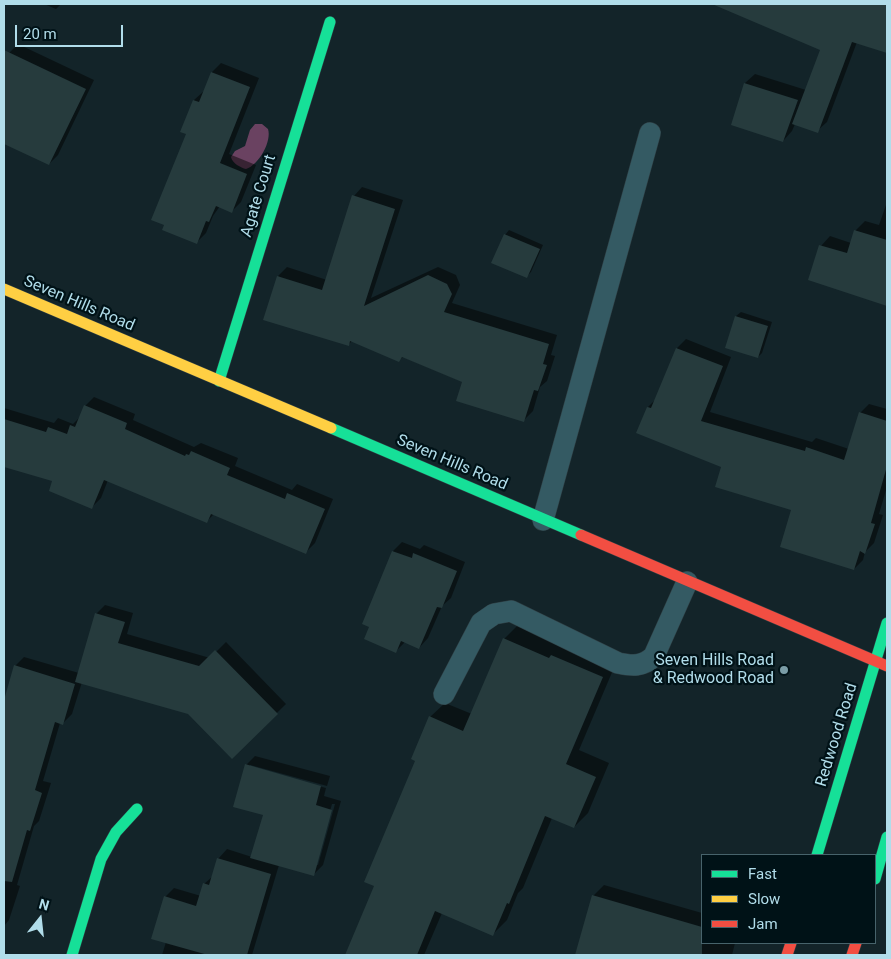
<!DOCTYPE html>
<html>
<head>
<meta charset="utf-8">
<style>
  body { margin:0 }
  #map { position:relative; width:891px; height:959px; overflow:hidden; background:#132429; font-family:Roboto,sans-serif }
  canvas { display:block }
  .frame { position:absolute; inset:0; border:5px solid #b1ddea; pointer-events:none }
  .legend { position:absolute; left:701px; top:854px; width:175px; height:90px; box-sizing:border-box; background:#001217; border:1px solid #47636b; margin:0; padding:6px 9px; list-style:none; font-size:15px; color:#b1ddea }
  .legend li { display:flex; align-items:center; gap:10px; height:25px }
  .legend b { width:25px; border:1px solid #47636b }
  .north { position:absolute; left:15px; top:894px; width:50px; height:50px; -webkit-text-stroke:4px #001217; paint-order:stroke; rotate:16deg; font-size:14px; font-weight:700; line-height:20px; text-align:center; color:#b1ddea }
  .north::after { content:''; display:block; margin:auto; width:18px; height:22px; background:#b1ddea; clip-path:polygon(50% 0,100% 100%,50% 72%,0 100%) }
  .scale { position:absolute; left:15px; top:25px; width:108px; height:22px; box-sizing:border-box; border:2px solid #b1ddea; border-top:0; padding-left:6px; font-size:15px; line-height:18px; white-space:nowrap; color:#b1ddea; -webkit-text-stroke:4px #001217; paint-order:stroke }
</style>
</head>
<body>
<div id="map">
<canvas width="891" height="959"></canvas>
<div class="frame"></div>
<ul class="legend">
<li><b style="height:6px;background:#16e098"></b>Fast</li>
<li><b style="height:6px;background:#ffcf43"></b>Slow</li>
<li><b style="height:6px;background:#f24e42"></b>Jam</li>
</ul>
<div class="north">N</div>
<div class="scale">20 m</div>
</div>
<script>
const context = document.querySelector('canvas').getContext('2d');
context.lineJoin = 'round';
function fill(path, color) { context.fillStyle = color; context.fill(path, 'evenodd'); }
function strokePath(path, color, width, dash) { context.strokeStyle = color; context.lineWidth = width; context.lineCap = dash ? 'butt' : 'round'; context.setLineDash(dash || []); context.stroke(path); }
function label(font, color, halo, rows, align = 'center') {
  context.font = font + ' Roboto,sans-serif'; context.lineWidth = 4.5; context.setLineDash([]); context.textBaseline = 'middle'; context.strokeStyle = halo; context.fillStyle = color; for (const [text, x, y, turn = 0] of rows) {
    context.save(); context.translate(x, y); context.rotate((+turn || 0) * Math.PI / 180); context.textAlign = isNaN(turn) ? turn : align; if (halo) context.strokeText(text, 0, 0); context.fillText(text, 0, 0); context.restore();
  }
}
const water = new Path2D(`
  M255,124H262L268,129C272,141 259,165 246,169C241,168 232,163 231,157L235,151L245,146L250,130Z`);
const shadow = new Path2D(`
  M44,4H61L56,9Z
  M723,4H887V52L857,42L827,122L817,131L795,124L792,131L783,141L732,124L745,83L755,74L806,90L821,49L745,16Z
  M18,44L94,80L58,155L49,164L4,142V132L15,110L4,105V70L9,53Z
  M221,63L259,78L229,154L256,165L241,202L232,211L220,206L213,216L206,233L197,242L187,133L182,131L194,100L204,91L212,72Z
  M362,187L403,200L371,298L438,267L456,275L460,285L452,303L557,335L551,355L555,356L547,381L540,387L533,411L524,420L463,382L403,357L399,360L352,341L348,345L278,276L287,267L327,280L354,196Z
  M887,202V305L809,279L821,246L830,236L851,243L856,230L865,221L879,225Z
  M509,230L543,245L531,272L527,276L505,235Z
  M741,312L772,322L762,353L758,357L736,316Z
  M686,339L731,357L710,412L812,442L816,438L849,449L860,413L869,404L887,409V487L879,514L883,515L874,543L865,552L863,560L854,569L793,509L723,466L648,407L656,399L677,348Z
  M94,397L135,414L133,420L194,447L201,443L238,458L235,466L292,490L297,484L333,499L315,543L306,552L214,514L206,522L108,480L101,498L92,507L54,481L4,465V408L54,423L58,418L73,424L81,416L85,406Z
  M402,542L420,549L424,545L465,562L451,598L442,606L428,638L419,648L405,642L396,651L393,551Z
  M105,605L133,613L127,634L210,658L226,642L286,704L232,757L189,713L82,682L72,714L63,723H60L43,781L51,783L39,821L34,826L17,885L20,886L9,920L4,926V705L15,666L24,657L79,673L96,614Z
  M518,625L616,663L579,750L609,763L588,813L574,827L552,818L523,888L518,893L507,920L493,934L442,913L424,955H346L375,885L430,717L445,703L472,714L504,639Z
  M255,756L330,776L327,786L250,765V767L326,788L324,796L341,801L323,865L313,875L279,865L252,955H162L166,942L165,897L174,888L201,896L204,884L213,876L218,859L227,849L252,857L264,814L246,765ZM332,804H335L318,865H315Z
  M604,885L702,913V943H735L732,955H576L593,896Z`);
const building = new Path2D(`
  M712,4H887V53L852,42L818,133L792,124L820,50Z
  M4,50L86,89L49,165L4,144Z
  M211,72L250,87L220,163L247,174L232,213L216,206L209,222L206,221L197,244L162,230L164,225L151,220L186,134L180,132L193,100L199,102Z
  M744,83L798,100L783,142L731,125Z
  M352,195L395,209L364,306L428,275L447,284L452,294L444,312L549,344L543,364L547,365L538,391L534,390L524,422L456,401L462,382L402,357L399,362L350,341L349,346L263,320L277,276L322,290Z
  M854,230L887,240V306L808,280L819,245L847,253Z
  M504,234L540,249L527,278L491,263Z
  M735,316L768,326L758,358L725,348Z
  M676,348L723,366L701,421L805,451L806,447L844,460L859,412L887,421V466L871,523L875,524L865,554L860,551L854,570L780,547L791,510L715,487L721,467L636,433L647,407L651,408Z
  M84,405L127,423L125,429L185,456L186,454L189,455L191,451L230,468L227,475L285,499L287,493L325,509L306,554L211,514L207,523L104,480L92,509L49,491L52,481L4,467V419L46,432L48,427L67,434L70,425L75,427Z
  M392,551L412,558L413,553L457,571L442,608L437,607L419,649L401,641L396,653L364,639L369,627L362,624Z
  M95,613L125,622L118,643L199,666L215,650L278,714L232,759L188,714L75,682Z
  M503,638L549,658L551,655L603,677L566,764L596,777L574,828L545,816L509,904L507,903L493,936L435,911L417,955H345L374,886L364,882L415,761L411,759L429,716L463,731Z
  M14,665L75,684L63,725L55,722L35,790L42,793L30,831L27,830L12,882L4,881V700Z
  M245,764L321,786L316,805L332,810L314,876L250,858L263,815L233,807Z
  M217,858L271,874L247,955H208L151,939L164,896L196,906L203,883L209,885Z
  M592,895L702,927V955H575Z`);
const lane = new Path2D(`
  M543,520L650,133
  M444,694L481,623L494,614L511,611L618,663C632,666 643,667 654,656L687,582`);
const fast = new Path2D(`
  M219,381L330,22
  M331,428L581,535
  M817,855L887,623
  M875,879L887,837
  M72,955L101,859L116,832L137,809`);
const slow = new Path2D(`
  M4,289L331,428`);
const jam = new Path2D(`
  M581,535L887,666
  M787,955L791,943
  M852,955L856,943`);
const markers = [
  [784,670,5,"#7a9ca6"]
];
const streetNames = [
  ["Agate Court",259,196,-73],
  ["Seven Hills Road",79,304,23],
  ["Seven Hills Road",452,463,23],
  ["Redwood Road",837,735,-73]
];
const poiNames = [
  ["Seven Hills Road",774,661],
  ["& Redwood Road",774,679]
];
fill(water, '#6a4261');
fill(shadow, '#0007');
fill(building, '#263b3d');
strokePath(lane, '#2f3f44', 22);
strokePath(fast, '#2f3f44', 12);
strokePath(slow, '#2f3f44', 12);
strokePath(jam, '#2f3f44', 12);
strokePath(lane, '#345a63', 21);
strokePath(fast, '#16e098', 11);
strokePath(slow, '#ffcf43', 11);
strokePath(jam, '#f24e42', 11);
for (const [x, y, r, color] of markers) { const dot = new Path2D(); dot.arc(x, y, r, 0, 2 * Math.PI); context.fillStyle = color; context.fill(dot); strokePath(dot, '#001217', 2); }
label('16px', '#b1ddea', '#001217', streetNames);
label('16px', '#b1ddea', '#001217', poiNames, 'right');
</script>
</body>
</html>
